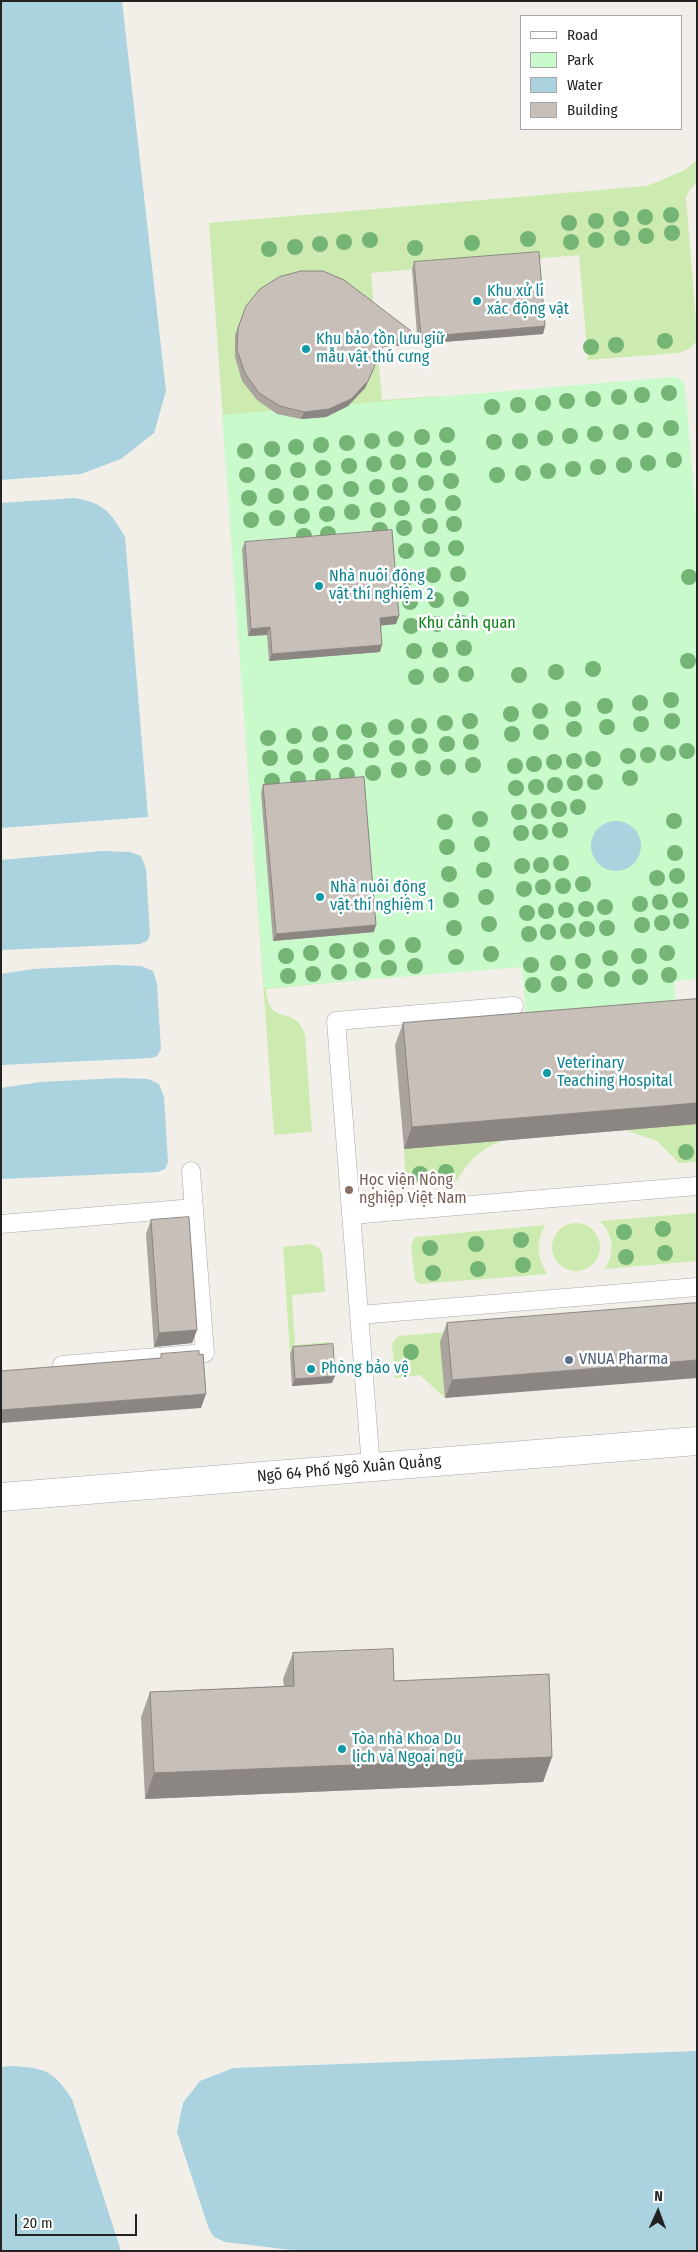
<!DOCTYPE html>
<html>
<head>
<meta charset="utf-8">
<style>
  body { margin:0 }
  #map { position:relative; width:698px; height:2252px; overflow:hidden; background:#f2efe9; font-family:"Fira Sans Condensed",sans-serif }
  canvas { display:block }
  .frame { position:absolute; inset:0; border:2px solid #222; pointer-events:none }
  .legend { position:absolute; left:520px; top:15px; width:162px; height:115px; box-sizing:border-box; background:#fff; border:1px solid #a7a7a7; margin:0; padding:6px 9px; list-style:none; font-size:15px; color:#222 }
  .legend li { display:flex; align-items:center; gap:10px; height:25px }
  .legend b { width:25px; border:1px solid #a7a7a7 }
  .north { position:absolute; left:633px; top:2187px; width:50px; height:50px; -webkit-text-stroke:4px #fff; paint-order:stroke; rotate:2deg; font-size:14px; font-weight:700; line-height:20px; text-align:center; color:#222 }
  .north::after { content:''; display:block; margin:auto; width:18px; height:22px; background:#222; clip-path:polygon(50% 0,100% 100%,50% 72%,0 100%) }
  .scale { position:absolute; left:15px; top:2214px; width:122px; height:22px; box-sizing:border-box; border:2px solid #222; border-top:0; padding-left:6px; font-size:15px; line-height:18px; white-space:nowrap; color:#222; -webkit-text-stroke:4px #fff; paint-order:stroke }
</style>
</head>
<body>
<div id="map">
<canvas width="698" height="2252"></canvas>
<div class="frame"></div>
<ul class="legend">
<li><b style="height:6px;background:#fff"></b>Road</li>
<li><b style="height:14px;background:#c8facc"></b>Park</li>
<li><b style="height:14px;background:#aad3df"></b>Water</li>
<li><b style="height:14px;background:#c7bfb8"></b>Building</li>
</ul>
<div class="north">N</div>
<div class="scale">20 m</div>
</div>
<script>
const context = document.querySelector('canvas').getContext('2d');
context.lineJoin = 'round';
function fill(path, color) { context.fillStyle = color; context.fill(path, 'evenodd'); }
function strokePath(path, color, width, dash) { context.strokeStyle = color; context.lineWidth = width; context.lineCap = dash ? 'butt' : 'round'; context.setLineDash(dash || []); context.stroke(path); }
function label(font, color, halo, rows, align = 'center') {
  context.font = font + ' "Fira Sans Condensed",sans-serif'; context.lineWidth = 5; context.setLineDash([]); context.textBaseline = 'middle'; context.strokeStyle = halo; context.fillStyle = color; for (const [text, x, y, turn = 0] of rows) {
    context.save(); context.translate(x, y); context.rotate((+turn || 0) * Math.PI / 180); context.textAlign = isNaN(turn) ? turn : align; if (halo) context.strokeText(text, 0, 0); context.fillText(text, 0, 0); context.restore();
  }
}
const grass = new Path2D(`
  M697,160V183L690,189L686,197L697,333L696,342L689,349L678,353L588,360L579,255L371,273L382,400L438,396L447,399L423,974L266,989C269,1030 295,1002 305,1035L312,1132L274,1135L209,223L647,186L685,170Z
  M697,1124V1162L679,1163L657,1141L625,1130Z
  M505,1140C482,1147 468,1161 456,1182L413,1184C403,1175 405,1161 404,1149Z
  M697,1213V1261L605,1269C615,1251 614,1236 600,1221Z
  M552 1247a24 24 0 1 1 48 0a24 24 0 1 1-48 0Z
  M545,1225C536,1244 537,1256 547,1274L420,1284L415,1281L411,1246L415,1237Z
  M311,1244L319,1248L322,1252L325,1292L292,1295L295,1345L329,1342L330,1352L290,1354L283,1247Z
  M697,1312L441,1342L445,1398L420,1375L395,1378L392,1344L398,1336Z`);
const park = new Path2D(`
  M673,377L679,378L685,385L697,528V979L674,981L676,1004L526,1016L522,967L264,988L222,415Z`);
const water = new Path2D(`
  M1,1H122L166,391L154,433L121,459L81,474L1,480Z
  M74,498C104,503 110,511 125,537L148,817L1,828V503Z
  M591 846a25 25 0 1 1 50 0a25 25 0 1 1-50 0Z
  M102,851L130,852L141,856L146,869L150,935L147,941L140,944L1,950V860Z
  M113,965L141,966L153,971L157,984L161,1049L157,1056L151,1058L1,1065V974L33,969Z
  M120,1078L148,1079L159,1084L164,1097L168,1162L165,1169L158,1172L1,1179V1088L40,1082Z
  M697,2051V2251H300L225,2242L214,2237L209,2229L177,2132L183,2103L200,2081L233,2068Z
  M9,2066C45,2068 52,2069 72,2099L121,2251H1V2067Z`);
const lane = new Path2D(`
  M351,1215L697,1186
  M1,1224L194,1208
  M359,1315L697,1287
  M62,1365L205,1353L191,1171
  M371,1467L336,1021L514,1006`);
const street = new Path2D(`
  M1,1497L697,1441`);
const trees = [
  [671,215],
  [645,217],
  [621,219],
  [596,221],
  [569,223],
  [672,233],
  [646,236],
  [622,238],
  [528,239],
  [370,240],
  [596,240],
  [344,242],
  [571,242],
  [472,243],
  [320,244],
  [295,247],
  [415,248],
  [269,249],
  [665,341],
  [616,345],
  [591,347],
  [669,393],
  [642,395],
  [619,397],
  [593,399],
  [567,401],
  [543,403],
  [518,405],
  [492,407],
  [671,428],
  [645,430],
  [621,432],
  [595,434],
  [447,435],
  [570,436],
  [422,437],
  [545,438],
  [396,439],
  [372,441],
  [520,441],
  [494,442],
  [347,443],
  [321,445],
  [296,447],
  [272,449],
  [245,451],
  [448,458],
  [424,460],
  [674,460],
  [398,462],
  [648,463],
  [374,464],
  [624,465],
  [349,466],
  [598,467],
  [323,468],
  [573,469],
  [298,470],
  [548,471],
  [273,472],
  [523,473],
  [247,475],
  [497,475],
  [451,481],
  [426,483],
  [400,485],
  [377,487],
  [351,489],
  [325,492],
  [301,493],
  [276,496],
  [249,498],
  [453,503],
  [428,506],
  [402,508],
  [378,510],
  [352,512],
  [327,514],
  [302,516],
  [277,518],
  [251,520],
  [454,524],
  [430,526],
  [404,528],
  [380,530],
  [328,534],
  [304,536],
  [456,548],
  [432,549],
  [406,551],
  [458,574],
  [433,575],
  [408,577],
  [689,577],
  [461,599],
  [436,600],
  [410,602],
  [462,623],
  [437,624],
  [411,626],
  [464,648],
  [440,650],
  [414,651],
  [688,661],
  [593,669],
  [556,672],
  [466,674],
  [441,675],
  [519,675],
  [416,677],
  [671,700],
  [640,703],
  [605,706],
  [573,709],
  [540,711],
  [511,714],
  [470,721],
  [672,721],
  [445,723],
  [641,724],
  [419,726],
  [396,727],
  [607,727],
  [574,729],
  [369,730],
  [344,732],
  [541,732],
  [320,734],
  [512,734],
  [294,736],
  [268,738],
  [471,742],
  [447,744],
  [420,746],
  [397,748],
  [371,750],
  [687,751],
  [345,752],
  [668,753],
  [321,755],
  [648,755],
  [628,756],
  [295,757],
  [270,758],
  [593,759],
  [574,761],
  [554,762],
  [534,764],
  [473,765],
  [515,766],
  [448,767],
  [423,768],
  [399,770],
  [373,773],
  [347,775],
  [323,777],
  [630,778],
  [298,779],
  [272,781],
  [595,782],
  [575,783],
  [555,785],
  [536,787],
  [516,788],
  [578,807],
  [559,809],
  [539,811],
  [519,812],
  [480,819],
  [674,821],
  [445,822],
  [560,830],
  [540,832],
  [521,833],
  [482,844],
  [447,847],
  [675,853],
  [561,863],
  [541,865],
  [522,866],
  [484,870],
  [449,874],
  [677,876],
  [657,878],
  [583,884],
  [563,886],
  [543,887],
  [524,889],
  [486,897],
  [451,900],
  [680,900],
  [660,902],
  [640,904],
  [605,907],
  [586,909],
  [566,910],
  [546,911],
  [527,913],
  [681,921],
  [662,923],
  [489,924],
  [642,925],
  [454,928],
  [607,928],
  [587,929],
  [568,931],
  [548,932],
  [529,934],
  [413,945],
  [387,947],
  [361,950],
  [337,951],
  [311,953],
  [667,953],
  [491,954],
  [286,956],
  [639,956],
  [456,957],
  [610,958],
  [583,961],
  [558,963],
  [531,965],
  [415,966],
  [389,968],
  [363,970],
  [339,972],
  [313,974],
  [669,975],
  [288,976],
  [640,977],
  [612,979],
  [585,981],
  [559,984],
  [533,985],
  [686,1152],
  [446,1172],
  [420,1174],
  [663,1229],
  [624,1232],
  [521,1240],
  [476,1244],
  [430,1248],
  [665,1253],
  [626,1257],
  [523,1265],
  [478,1269],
  [433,1273],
  [411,1352]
];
const wall = new Path2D(`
  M414,262L545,326L543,334L418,344V341L417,344L383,347L365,388L348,406L326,417L301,419L277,414L257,400L242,381L235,357V335L246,306L417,335L412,269Z
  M245,542L396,624L381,625L380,652L269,661L267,635L248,636L242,549Z
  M263,785L374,932L273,941L261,793Z
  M697,999V1124L404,1149L395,1045L403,1023Z
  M151,1220L197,1330L192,1343L154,1347L146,1234Z
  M697,1303L445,1398L440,1342L447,1323Z
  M293,1347L332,1383L292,1386L290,1354Z
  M293,1653L394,1681L552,1757L543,1782L145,1799L141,1717L150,1692L284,1686L283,1679Z`);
const shadedWall = new Path2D(`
  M545,326L543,334L418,344L421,337Z
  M419,337L417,344L383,347L365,388L348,406L326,417L301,419L304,412L386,340Z
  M399,616L396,624L378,626L380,618Z
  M270,627L267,635L248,636L251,629Z
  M382,645L380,652L269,661L272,654Z
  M376,925L374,932L273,941L276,934Z
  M697,1103V1124L404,1149L412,1127Z
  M197,1330L192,1343L154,1347L159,1333Z
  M697,1360V1378L445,1398L452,1380Z
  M335,1376L332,1383L292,1386L295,1379Z
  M206,1394L201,1408L1,1423V1410Z
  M552,1757L543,1782L145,1799L154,1773Z`);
const building = new Path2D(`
  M539,252L545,326L421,337L414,262Z
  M301,271H323L344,280L419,337L386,340L368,381L351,399L329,409L304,412L280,406L259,393L245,373L237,350L238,328L246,306L260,289L279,277Z
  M392,530L399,616L380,618L382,645L272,654L270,627L251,629L245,542Z
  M364,777L376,925L276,934L263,785Z
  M697,999V1103L412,1127L403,1023Z
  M189,1217L197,1330L159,1333L151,1220Z
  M697,1303V1360L452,1380L447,1323Z
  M333,1344L335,1376L295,1379L293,1347Z
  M199,1351V1355L203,1354L206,1394L1,1410V1371L161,1358V1354Z
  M393,1649L394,1681L549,1674L552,1757L154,1773L150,1692L294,1686L293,1653Z`);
const markers = [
  [477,301,5,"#0f9aa8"],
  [306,349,5,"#0f9aa8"],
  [319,586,5,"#0f9aa8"],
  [320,897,5,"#0f9aa8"],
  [547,1073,5,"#0f9aa8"],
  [349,1190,5,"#8d6e63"],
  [569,1360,5,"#5c6f8a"],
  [311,1369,5,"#0f9aa8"],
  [342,1749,5,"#0f9aa8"]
];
const cultureNames = [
  ["Khu xử lí",487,292],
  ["xác động vật",487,310],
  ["Khu bảo tồn lưu giữ",316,340],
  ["mẫu vật thú cưng",316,358],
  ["Nhà nuôi động",329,577],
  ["vật thí nghiệm 2",329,595],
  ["Nhà nuôi động",330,888],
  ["vật thí nghiệm 1",330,906],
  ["Veterinary",557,1064],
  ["Teaching Hospital",557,1082],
  ["Phòng bảo vệ",321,1369],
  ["Tòa nhà Khoa Du",352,1740],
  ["lịch và Ngoại ngữ",352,1758]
];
const parkNames = [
  ["Khu cảnh quan",467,624]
];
const educationNames = [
  ["Học viện Nông",359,1181],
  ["nghiệp Việt Nam",359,1199]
];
const serviceNames = [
  ["VNUA Pharma",579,1360]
];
const streetNames = [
  ["Ngõ 64 Phố Ngô Xuân Quảng",349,1469,-5]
];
fill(grass, '#cdebb0');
fill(park, '#c8facc');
fill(water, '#aad3df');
strokePath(lane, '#a9a9a9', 19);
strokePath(street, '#a9a9a9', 29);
strokePath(lane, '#fff', 18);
strokePath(street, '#fff', 28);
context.fillStyle = '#74b475';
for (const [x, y] of trees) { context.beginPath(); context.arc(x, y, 8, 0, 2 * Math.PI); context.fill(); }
fill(wall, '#aba49e');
fill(shadedWall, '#8b8681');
fill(building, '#c7bfb8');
strokePath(building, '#8b8681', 1);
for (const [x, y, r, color] of markers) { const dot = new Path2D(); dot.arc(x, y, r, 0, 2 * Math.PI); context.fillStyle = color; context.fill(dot); strokePath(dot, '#fff', 2); }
label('16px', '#0d838f', '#fff', cultureNames, 'left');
label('16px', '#0c8416', '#fff', parkNames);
label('16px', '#785e54', '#fff', educationNames, 'left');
label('16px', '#4e5e75', '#fff', serviceNames, 'left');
label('16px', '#222', '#fff', streetNames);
</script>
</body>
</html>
